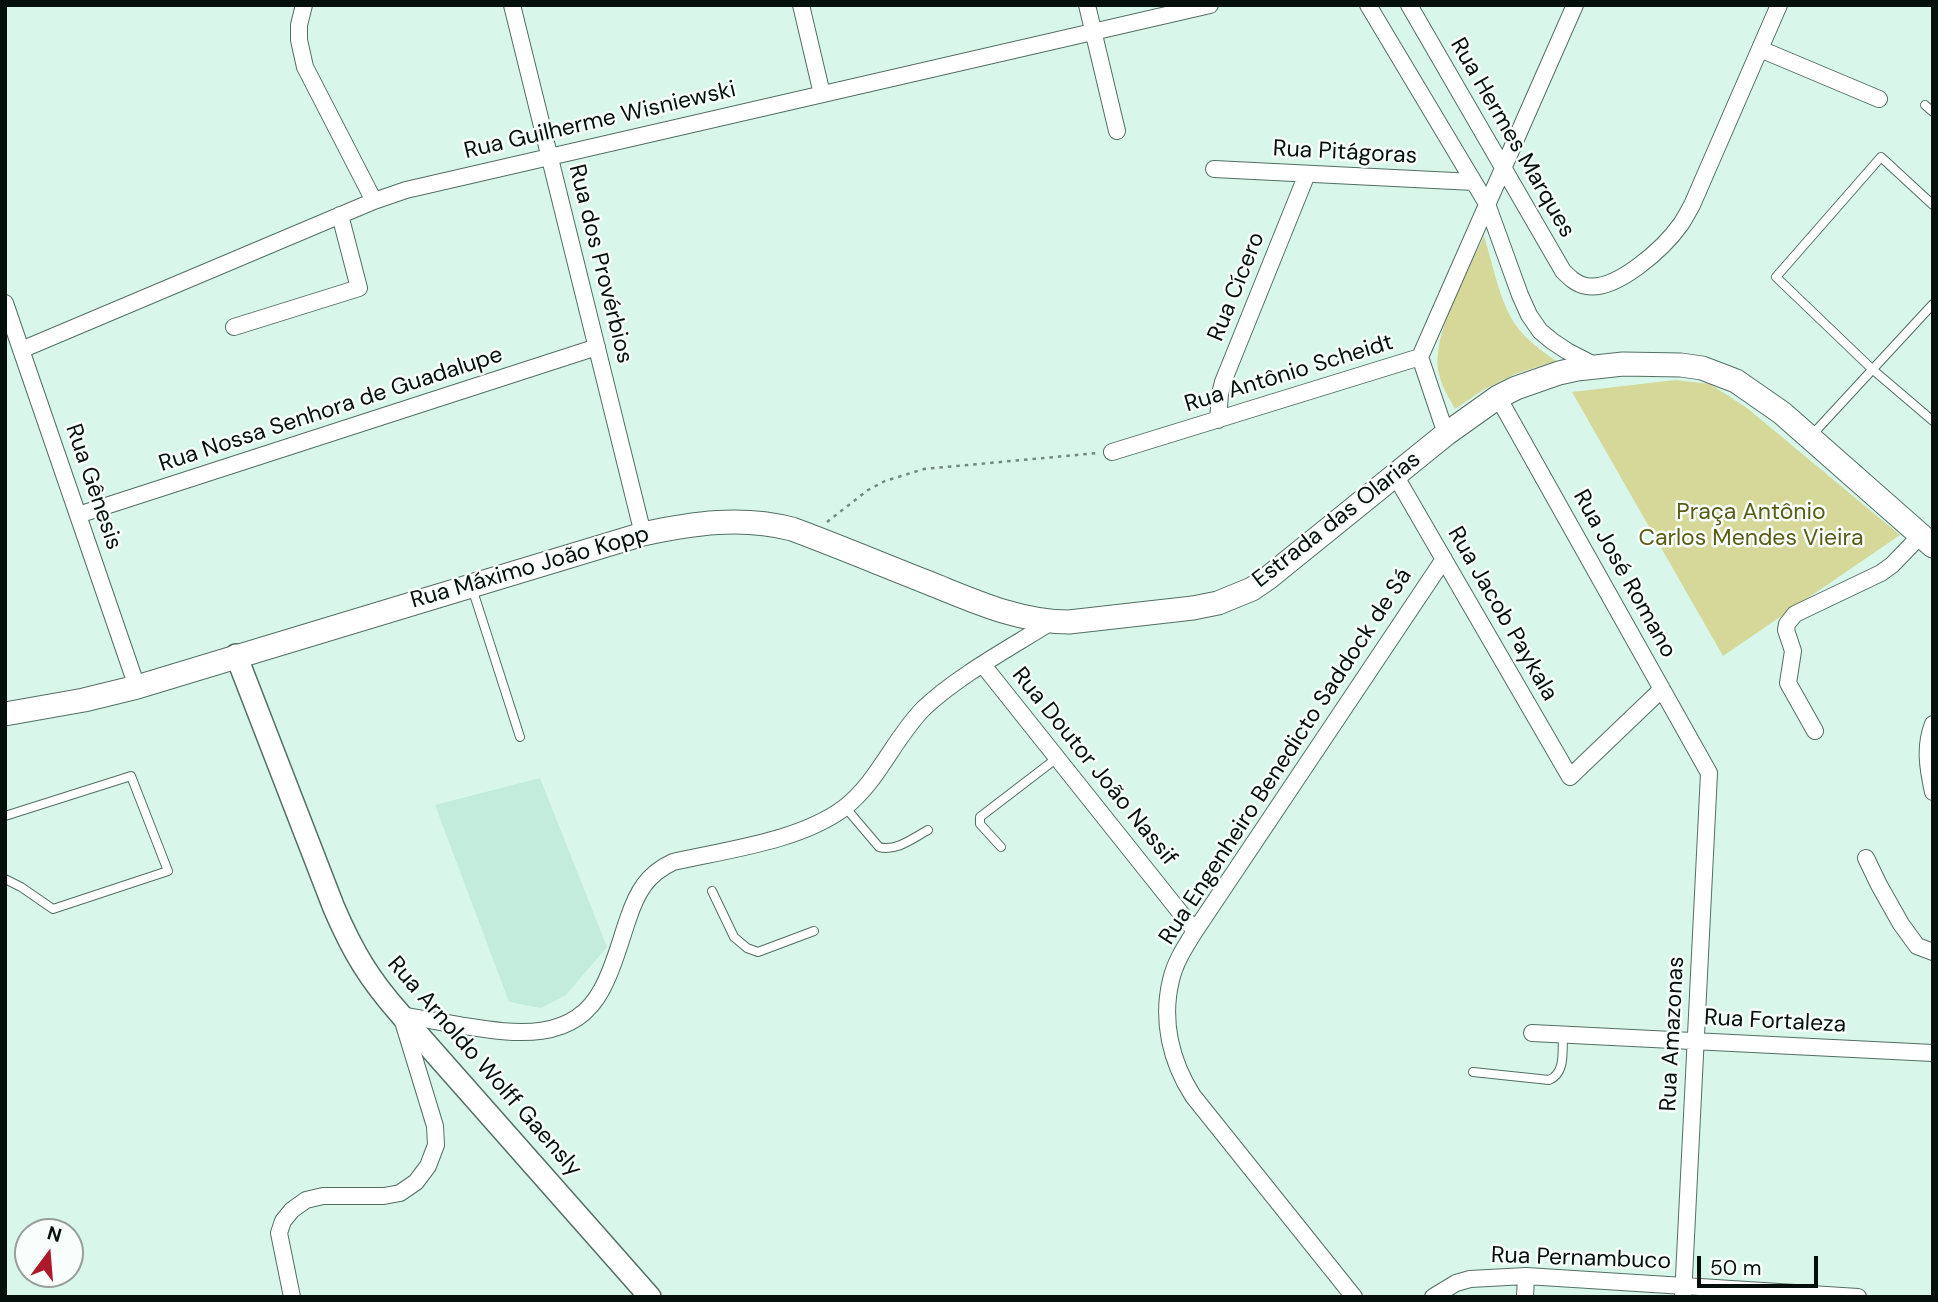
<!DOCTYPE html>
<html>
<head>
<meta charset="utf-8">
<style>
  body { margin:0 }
  #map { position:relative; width:1938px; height:1302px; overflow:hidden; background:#d8f7ea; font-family:"DM Sans",sans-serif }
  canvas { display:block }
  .frame { position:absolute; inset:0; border:7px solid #050f0b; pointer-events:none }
  .north { position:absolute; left:14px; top:1218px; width:70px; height:70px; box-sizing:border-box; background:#f8fefb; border:2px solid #979e9b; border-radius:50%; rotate:16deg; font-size:19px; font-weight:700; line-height:28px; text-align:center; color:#050f0b }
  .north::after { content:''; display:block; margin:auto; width:24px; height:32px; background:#ad182c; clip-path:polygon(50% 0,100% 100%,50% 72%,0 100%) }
  .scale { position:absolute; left:1697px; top:1256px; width:121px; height:32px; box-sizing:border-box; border:4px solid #050f0b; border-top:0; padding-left:9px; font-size:21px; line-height:24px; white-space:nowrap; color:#050f0b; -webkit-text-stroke:5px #f8fefb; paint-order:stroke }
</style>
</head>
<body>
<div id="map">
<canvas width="1938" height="1302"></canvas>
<div class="frame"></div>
<div class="north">N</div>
<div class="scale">50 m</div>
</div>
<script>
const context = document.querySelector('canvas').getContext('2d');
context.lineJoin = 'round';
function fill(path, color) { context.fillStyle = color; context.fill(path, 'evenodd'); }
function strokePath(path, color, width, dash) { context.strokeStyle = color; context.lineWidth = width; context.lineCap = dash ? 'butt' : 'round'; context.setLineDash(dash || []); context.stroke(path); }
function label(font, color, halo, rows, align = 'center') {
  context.font = font + ' "DM Sans",sans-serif'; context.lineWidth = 5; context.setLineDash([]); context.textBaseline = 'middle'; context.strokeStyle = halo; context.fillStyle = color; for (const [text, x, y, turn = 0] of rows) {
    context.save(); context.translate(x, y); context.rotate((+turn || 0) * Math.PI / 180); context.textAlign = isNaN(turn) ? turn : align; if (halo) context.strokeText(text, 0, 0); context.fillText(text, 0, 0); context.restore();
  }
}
const built = new Path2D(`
  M540,778L607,947L566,995L541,1008L509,1002L435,805Z`);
const green = new Path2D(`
  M1484,236C1493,264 1499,300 1515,324C1526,340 1542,351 1556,361L1515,374L1483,390L1455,409C1449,398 1442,387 1439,374C1430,336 1468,272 1484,236Z
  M1675,380L1710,384L1747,408L1900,535L1723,656L1572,392Z`);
const path = new Path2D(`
  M827,522L868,490L885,481L924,469L1098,453`);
const service = new Path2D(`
  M1925,105L1933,112
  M1933,205L1881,157L1776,277L1872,369L1933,421
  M1811,436L1933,304
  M472,588L520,737
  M845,807L879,847C896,852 913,838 928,830
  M5,816L131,776L168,871L53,909L21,887L5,879
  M1001,847L980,824V817L1057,758
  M712,891L734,937L747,948L758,952L814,931
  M1473,1072L1549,1080C1566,1073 1562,1051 1563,1035`);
const minor = new Path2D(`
  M304,5L299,25V40L305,67L374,201
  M512,5L643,534
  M801,5L822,94
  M1087,5L1117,131
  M1368,5L1487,204L1520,295L1529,315L1540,331L1552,341L1567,351L1598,367
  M1409,5L1563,271C1570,278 1576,284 1586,286C1616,292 1664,248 1681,224C1685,218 1688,212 1692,205L1779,5
  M1760,49L1879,99
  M1214,169L1474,182
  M5,303L137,687
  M234,327L359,288L340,215
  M21,350L374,201L406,190L1210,5
  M1420,357L1446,434
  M1498,397L1709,773L1683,1297
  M1218,420L1220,394L1223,382L1307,174
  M1112,452L1420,357L1575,5
  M1395,475L1570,777L1662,689
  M78,515L597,347
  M983,665L1195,931
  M1933,724C1924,747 1928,769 1933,792
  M1815,731L1788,683L1793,651L1786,630L1787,624L1795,614L1881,573L1892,565L1921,535
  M1866,858L1879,885L1901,924L1917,946L1933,952
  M1532,1033L1933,1053
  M292,1297L279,1233L283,1221L292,1210L306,1200L323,1196H384L400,1193L416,1182L428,1166L436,1145L435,1126L401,1015C422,1019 443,1022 464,1026C515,1034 574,1043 602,989C614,967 620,942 628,919C637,892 647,874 673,862C726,850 800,841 844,808C878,782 894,738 924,708C959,675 1010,648 1051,622
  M1354,1297L1193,1096C1171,1062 1161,1021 1171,980C1175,962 1185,947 1195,931L1444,559
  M1433,1297L1456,1283L1470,1279L1526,1276L1858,1297
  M1525,1297L1526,1276`);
const tertiary = new Path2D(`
  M236,655L334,908C353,952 369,979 401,1015L650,1297`);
const secondary = new Path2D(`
  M5,714L84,700L137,687L643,534C693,523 742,516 792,529C838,546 883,565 929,583C974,601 1019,622 1069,622L1193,608L1218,603L1252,589L1268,578L1446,434L1498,397L1516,388L1559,373L1577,369L1623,364L1681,365L1702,368L1736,381L1782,413L1933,546`);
const streetNames = [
  ["Rua Guilherme Wisniewski",600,121,-13],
  ["Rua Hermes Marques",1512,138,60],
  ["Rua Pitágoras",1345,153,3],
  ["Rua dos Provérbios",600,264,76],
  ["Rua Cícero",1237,287,-68],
  ["Rua Antônio Scheidt",1289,374,-17],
  ["Rua Nossa Senhora de Guadalupe",331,410,-18],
  ["Rua Gênesis",93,487,71],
  ["Estrada das Olarias",1337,520,-38],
  ["Rua Máximo João Kopp",530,568,-16],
  ["Rua José Romano",1624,574,61],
  ["Rua Jacob Paykala",1502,614,60],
  ["Rua Engenheiro Benedicto Saddock de Sá",1286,757,-57],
  ["Rua Doutor João Nassif",1094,767,51],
  ["Rua Fortaleza",1775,1022,3],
  ["Rua Amazonas",1673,1034,-87],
  ["Rua Arnoldo Wolff Gaensly",484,1067,49],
  ["Rua Pernambuco",1581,1259,2]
];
const parkNames = [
  ["Praça Antônio",1751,513],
  ["Carlos Mendes Vieira",1751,539]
];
fill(built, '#c4ecdc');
fill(green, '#d5d898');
strokePath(service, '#536e64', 10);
strokePath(minor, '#536e64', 18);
strokePath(tertiary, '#536e64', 24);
strokePath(secondary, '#536e64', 25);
strokePath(path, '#73887f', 2.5, [3.5, 5]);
strokePath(service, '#fff', 8);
strokePath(minor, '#fff', 16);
strokePath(tertiary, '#fff', 21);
strokePath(secondary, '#fff', 23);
label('23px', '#050f0b', '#f8fefb', streetNames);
label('23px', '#5a5b15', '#f8fefb', parkNames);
</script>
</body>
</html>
